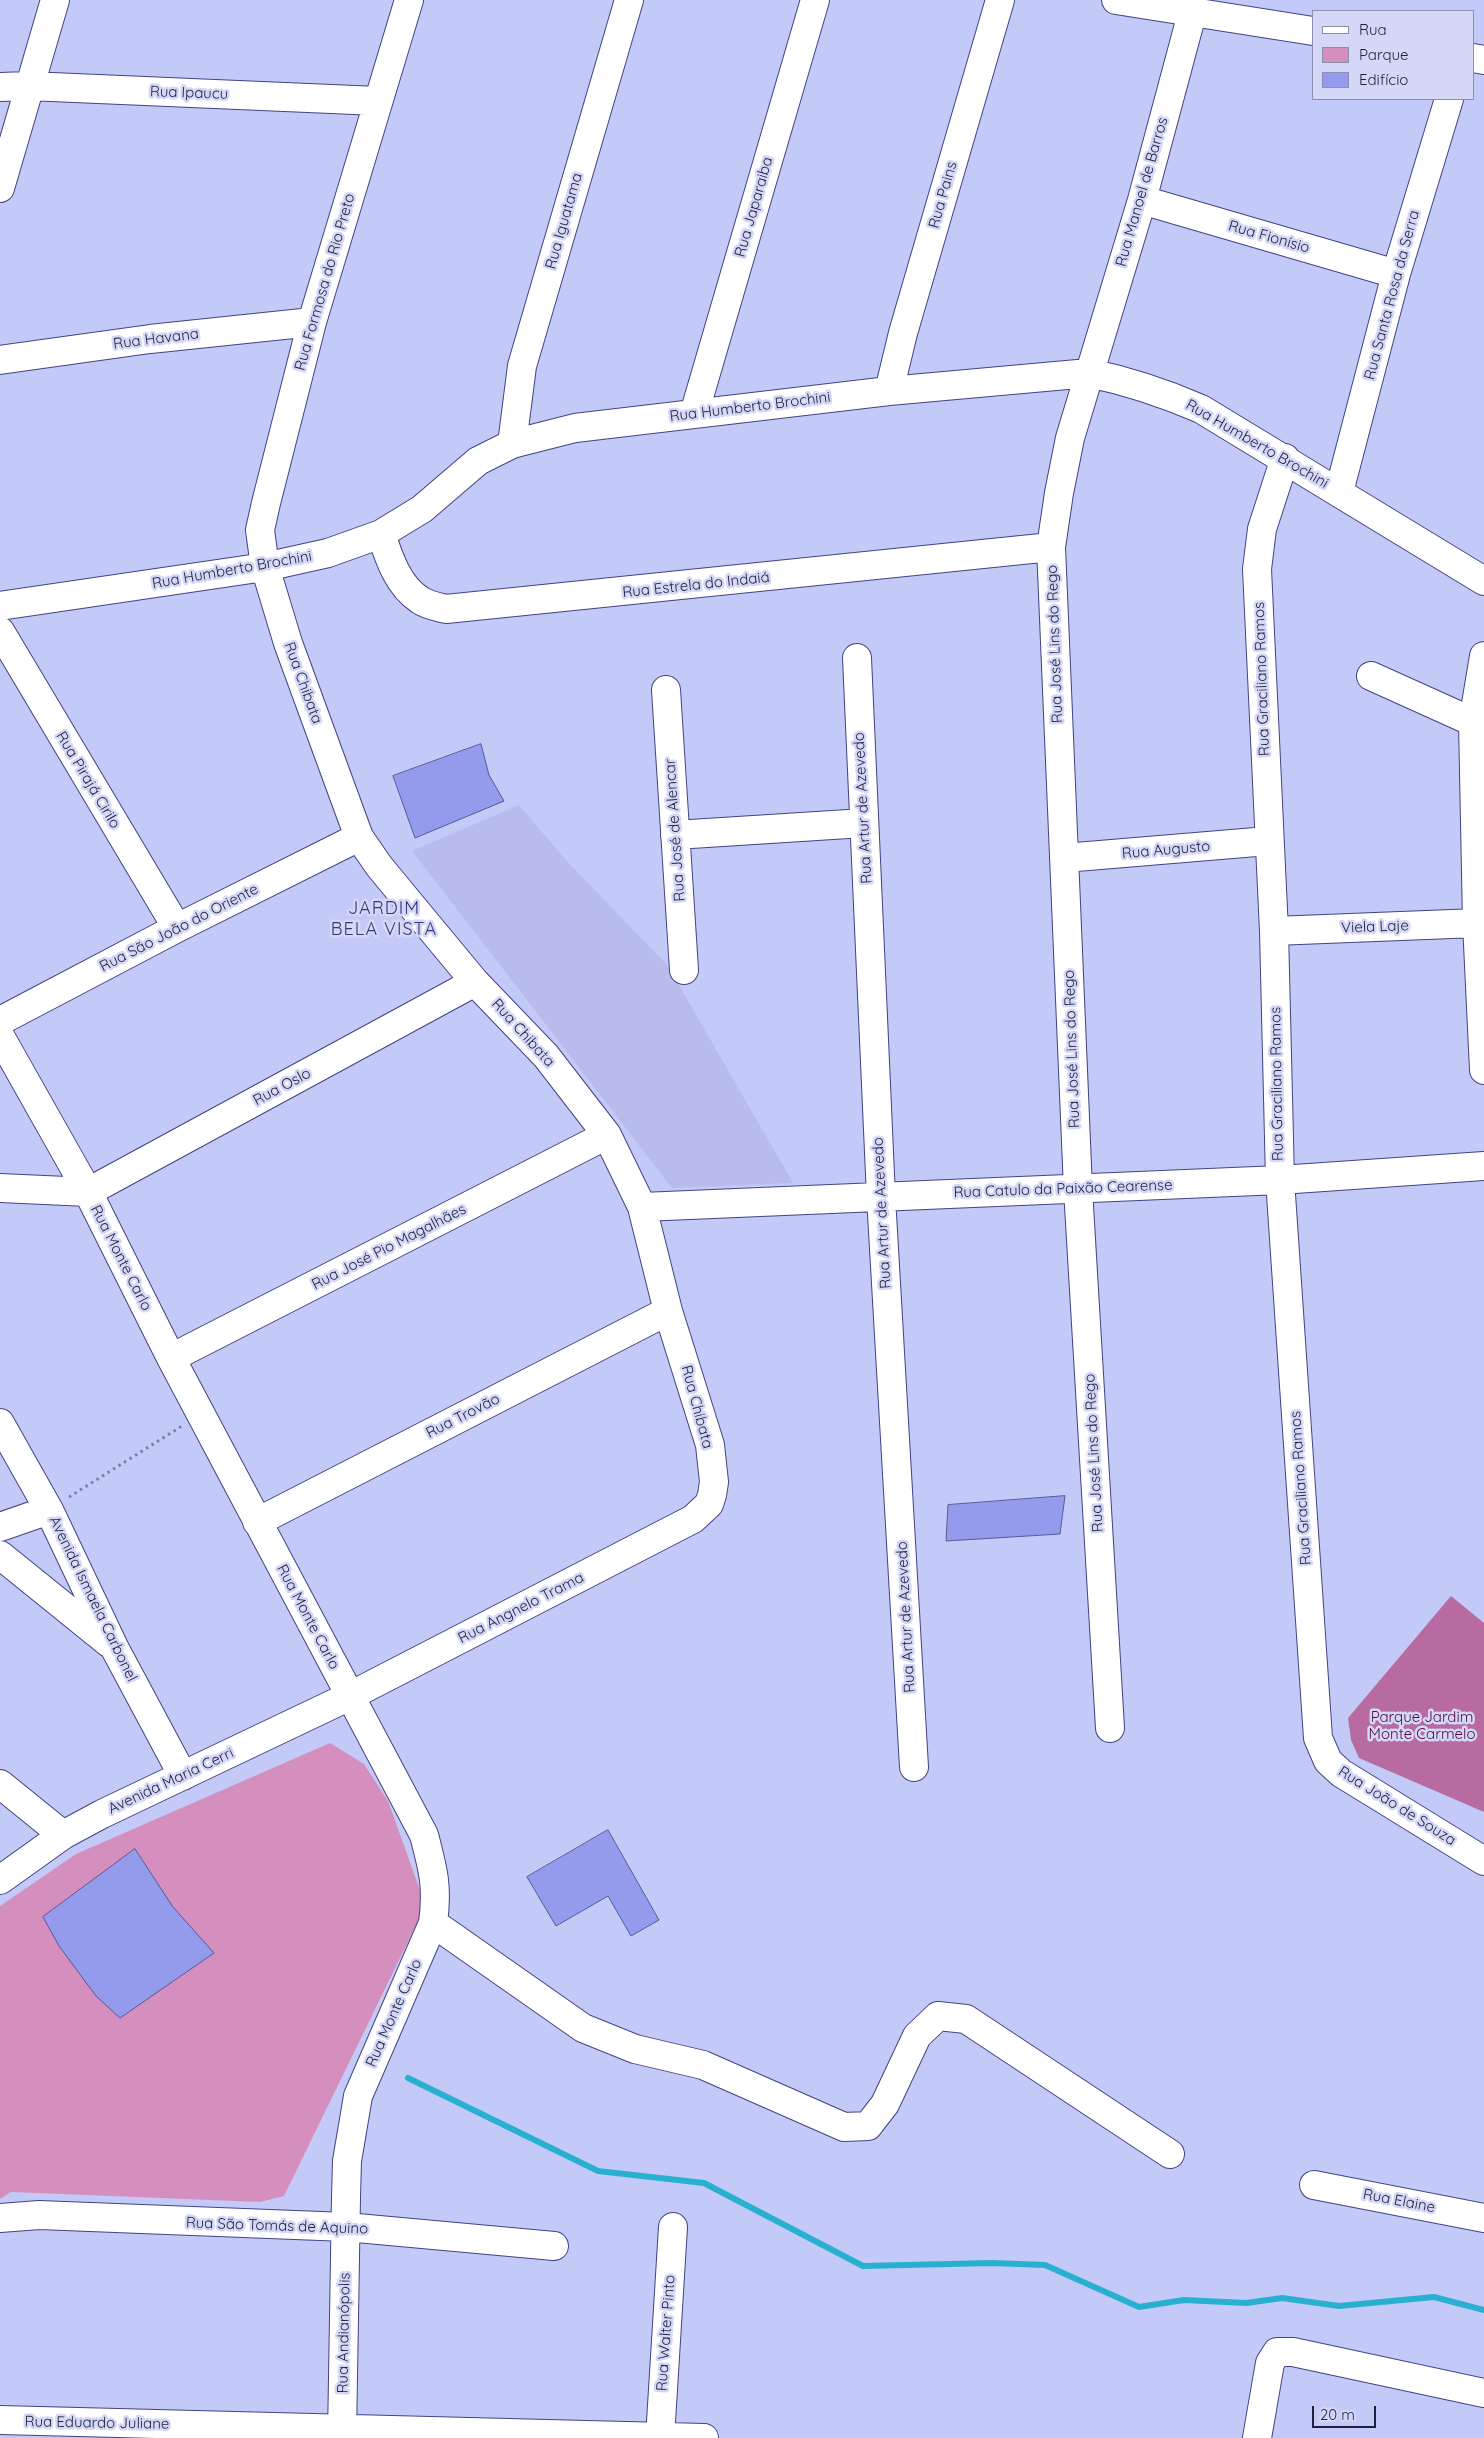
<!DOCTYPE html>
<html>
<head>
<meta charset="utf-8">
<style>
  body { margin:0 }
  #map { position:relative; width:1484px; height:2438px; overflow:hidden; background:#c4caf7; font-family:Quicksand,sans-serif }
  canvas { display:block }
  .legend { position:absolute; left:1312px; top:10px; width:162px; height:90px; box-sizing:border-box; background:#d4d8f6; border:1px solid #8b8eac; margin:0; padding:6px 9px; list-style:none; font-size:15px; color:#1e203c }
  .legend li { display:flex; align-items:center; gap:10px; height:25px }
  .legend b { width:25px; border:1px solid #8b8eac }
  .scale { position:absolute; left:1312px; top:2406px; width:64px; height:22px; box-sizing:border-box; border:2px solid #1e203c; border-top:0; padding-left:6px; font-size:15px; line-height:18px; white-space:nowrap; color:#1e203c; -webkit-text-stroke:4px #d4d8f6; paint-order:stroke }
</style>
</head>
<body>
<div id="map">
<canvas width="1484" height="2438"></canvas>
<ul class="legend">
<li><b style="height:6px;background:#fff"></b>Rua</li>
<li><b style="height:14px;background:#d58fbf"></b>Parque</li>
<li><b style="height:14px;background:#949bec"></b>Edifício</li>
</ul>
<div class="scale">20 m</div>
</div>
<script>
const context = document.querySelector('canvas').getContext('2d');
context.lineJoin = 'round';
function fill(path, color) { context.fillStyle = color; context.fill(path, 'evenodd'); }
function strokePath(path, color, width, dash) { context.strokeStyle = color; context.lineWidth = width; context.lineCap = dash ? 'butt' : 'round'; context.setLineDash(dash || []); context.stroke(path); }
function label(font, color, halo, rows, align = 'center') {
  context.font = font + ' Quicksand,sans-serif'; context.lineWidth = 5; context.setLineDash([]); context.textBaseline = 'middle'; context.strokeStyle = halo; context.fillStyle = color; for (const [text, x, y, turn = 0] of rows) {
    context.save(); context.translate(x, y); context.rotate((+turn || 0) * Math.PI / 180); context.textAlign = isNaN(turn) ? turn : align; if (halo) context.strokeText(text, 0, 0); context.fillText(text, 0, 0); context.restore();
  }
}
const built = new Path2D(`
  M519,805L564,858L668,966L793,1183L672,1188L412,851Z`);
const green = new Path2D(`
  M330,1743L364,1764L388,1801L421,1893L422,1913L284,2196L260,2202L11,2192L0,2199V1906L76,1854Z`);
const forest = new Path2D(`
  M1451,1596L1484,1623V1812L1359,1758L1351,1740L1348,1718Z`);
const stream = new Path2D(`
  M408,2078L598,2171L704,2183L863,2266L992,2263L1045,2265L1139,2307L1184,2300L1246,2303L1282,2298L1339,2306L1434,2297L1484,2310`);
const building = new Path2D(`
  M481,744L489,775L504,801L415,838L393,776Z
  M1065,1496L1060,1534L946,1541L948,1505Z
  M608,1830L659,1920L631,1936L608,1896L556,1926L527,1877Z
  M135,1849L173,1907L214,1953L120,2018L96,1996L59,1946L43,1917Z`);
const path = new Path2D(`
  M69,1497L182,1426`);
const minor = new Path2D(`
  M0,87L28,86L378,101
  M0,188L55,0
  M1142,200L1396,274
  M0,360L150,339L312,322
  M889,391L903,333L1000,0
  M694,414L815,0
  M512,444L522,366L629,0
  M1285,458L1262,529L1257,569L1274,931L1280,1180L1318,1738L1328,1761L1341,1773L1484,1861
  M1339,492L1396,274L1449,99
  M381,534C389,558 398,586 420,600C427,605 438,607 446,609L1051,547
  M0,606L265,567L328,553L381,534L422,509L478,461L512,444L575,428L889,391L1089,373C1128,381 1164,393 1201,409L1484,581
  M0,631L177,928
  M1484,656L1473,722L1477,923L1484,1070
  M857,658L881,1197L914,1767
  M1371,676L1473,722
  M666,690L684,970
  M675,835L864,823
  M1064,858L1268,841
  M1274,931L1477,923
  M0,1021L177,928L359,837
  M0,1036L88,1192L171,1358L424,1835C433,1869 438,1887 433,1923L358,2096L347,2161L346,2197L342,2438
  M0,1188L88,1192L475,982
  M642,1207L1280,1180L1484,1166
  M171,1358L607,1135
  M0,1423L49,1510L114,1647L183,1776
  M257,1522L668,1311
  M0,1527L49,1510
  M0,1555L109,1643
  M1110,1728L1078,1189L1051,547L1059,493L1070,438L1142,200L1193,10
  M0,1784L63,1835
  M0,1880L63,1835L102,1814L350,1696L693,1519L709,1504L712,1495L714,1482L710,1445L668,1311L642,1207L607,1135L546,1056L475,982L412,906L379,866L359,837L288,643L265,567L260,530L266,503L312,322L409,0
  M433,1923L583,2028L635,2049L703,2065L844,2127L868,2126L885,2104L917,2036L938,2016L966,2019L1170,2154
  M1314,2185L1484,2218
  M0,2218L39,2215L346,2227L554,2246
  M0,2420L704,2438
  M660,2438L673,2227
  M1257,2438L1270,2363L1277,2352H1293L1484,2393`);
const major = new Path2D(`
  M1116,0L1313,31
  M1473,58L1484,60`);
const streetNames = [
  ["Rua Ipaucu",189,93,2],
  ["Rua Manoel de Barros",1142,192,-74],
  ["Rua Pains",943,195,-74],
  ["Rua Japaraiba",754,207,-74],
  ["Rua Iguatama",564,221,-74],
  ["Rua Fionísio",1269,237,16],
  ["Rua Formosa do Rio Preto",325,282,-74],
  ["Rua Santa Rosa da Serra",1392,295,-75],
  ["Rua Havana",156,339,-7],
  ["Rua Humberto Brochini",750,407,-7],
  ["Rua Humberto Brochini",1257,444,30],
  ["Rua Humberto Brochini",232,570,-10],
  ["Rua Estrela do Indaiá",696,585,-6],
  ["Rua José Lins do Rego",1055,644,-92],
  ["Rua Graciliano Ramos",1262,679,-92],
  ["Rua Chibata",303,683,70],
  ["Rua Pirajá Cirilo",88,780,59],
  ["Rua Artur de Azevedo",863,808,-93],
  ["Rua José de Alencar",675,830,-94],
  ["Rua Augusto",1166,850,-5],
  ["Viela Laje",1375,927,-2],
  ["Rua São João do Oriente",179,928,-27],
  ["Rua Chibata",523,1033,48],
  ["Rua José Lins do Rego",1072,1049,-92],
  ["Rua Graciliano Ramos",1277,1084,-91],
  ["Rua Oslo",282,1087,-28],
  ["Rua Catulo da Paixão Cearense",1063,1189,-2],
  ["Rua Artur de Azevedo",882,1213,-93],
  ["Rua José Pio Magalhães",389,1247,-27],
  ["Rua Monte Carlo",121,1258,63],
  ["Rua Chibata",697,1407,75],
  ["Rua Trovão",463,1416,-27],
  ["Rua José Lins do Rego",1094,1453,-93],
  ["Rua Graciliano Ramos",1301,1488,-94],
  ["Avenida Ismaela Carbonel",93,1599,64],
  ["Rua Angnelo Trama",521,1608,-27],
  ["Rua Monte Carlo",308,1617,62],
  ["Rua Artur de Azevedo",906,1617,-93],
  ["Avenida Maria Cerri",171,1781,-25],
  ["Rua João de Souza",1397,1806,32],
  ["Rua Monte Carlo",394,2013,-66],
  ["Rua Elaine",1399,2201,11],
  ["Rua São Tomás de Aquino",277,2226,2],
  ["Rua Andianópolis",344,2333,-89],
  ["Rua Walter Pinto",666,2333,-86],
  ["Rua Eduardo Juliane",97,2423,1]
];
const parkNames = [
  ["Parque Jardim",1422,1717],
  ["Monte Carmelo",1422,1734]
];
const quarterNames = [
  ["JARDIM",384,909],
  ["BELA VISTA",384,930]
];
fill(built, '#b7bcec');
fill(green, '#d58fbf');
fill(forest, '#b76ba1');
strokePath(stream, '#29b0d1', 6);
fill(building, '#949bec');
strokePath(building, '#55599a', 1);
strokePath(minor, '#414483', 30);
strokePath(major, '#414483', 30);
strokePath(path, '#7b7fa4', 3, [2.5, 4]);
strokePath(minor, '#fff', 28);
strokePath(major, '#fff', 28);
label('15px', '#1e203c', '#d4d8f6', streetNames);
label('15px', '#510941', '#d4d8f6', parkNames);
context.letterSpacing = '1px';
label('18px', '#363876', '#d4d8f6', quarterNames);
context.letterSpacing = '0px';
</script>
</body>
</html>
